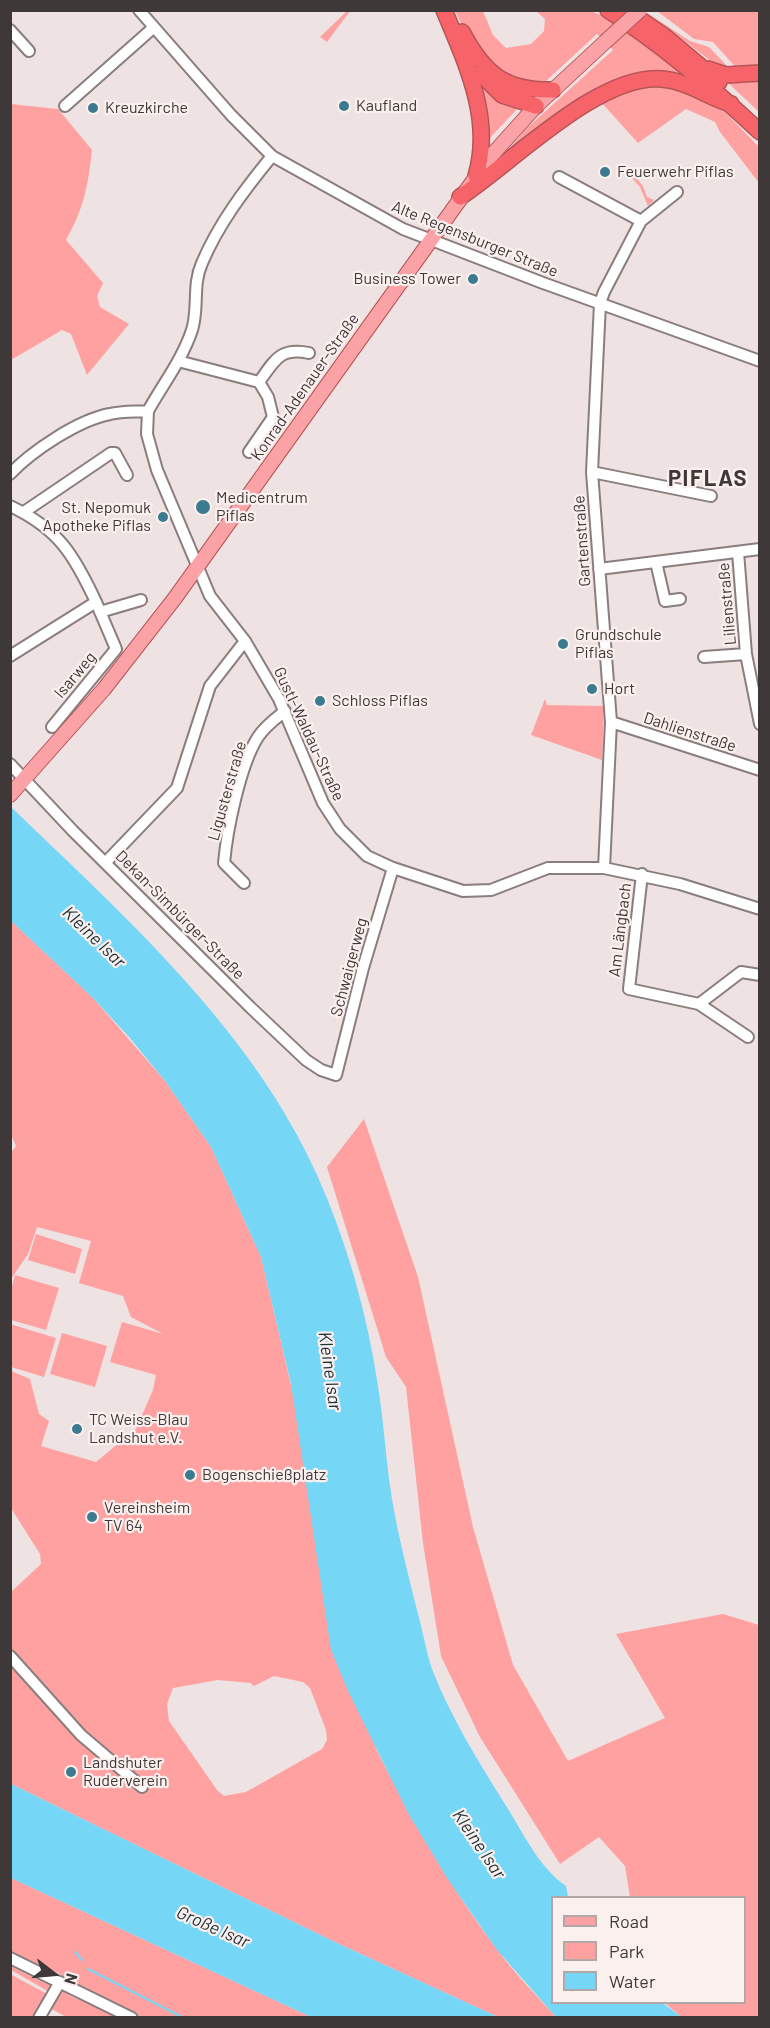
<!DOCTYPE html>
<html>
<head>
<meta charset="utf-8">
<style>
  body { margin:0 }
  #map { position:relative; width:770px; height:2028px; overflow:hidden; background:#efe2e2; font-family:Barlow,sans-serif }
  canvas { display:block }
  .frame { position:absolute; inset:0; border:12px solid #3e3938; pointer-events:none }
  .legend { position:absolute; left:551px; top:1896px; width:195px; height:108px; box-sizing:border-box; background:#fcf0ef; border:2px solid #b0a7a6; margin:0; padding:8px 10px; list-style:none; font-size:18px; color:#3e3938 }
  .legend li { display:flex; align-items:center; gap:12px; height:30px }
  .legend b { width:30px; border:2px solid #b0a7a6 }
  .north { position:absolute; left:24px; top:1944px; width:60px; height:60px; -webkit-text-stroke:4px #fcf0ef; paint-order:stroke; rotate:106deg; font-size:16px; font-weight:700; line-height:24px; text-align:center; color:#3e3938 }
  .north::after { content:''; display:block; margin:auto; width:21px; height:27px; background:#3e3938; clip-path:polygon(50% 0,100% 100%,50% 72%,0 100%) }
</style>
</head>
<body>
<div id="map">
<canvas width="770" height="2028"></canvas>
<div class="frame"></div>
<ul class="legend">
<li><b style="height:8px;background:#faa2a6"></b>Road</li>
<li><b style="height:16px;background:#fea1a0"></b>Park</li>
<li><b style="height:16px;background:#76d6f6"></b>Water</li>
</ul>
<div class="north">N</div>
</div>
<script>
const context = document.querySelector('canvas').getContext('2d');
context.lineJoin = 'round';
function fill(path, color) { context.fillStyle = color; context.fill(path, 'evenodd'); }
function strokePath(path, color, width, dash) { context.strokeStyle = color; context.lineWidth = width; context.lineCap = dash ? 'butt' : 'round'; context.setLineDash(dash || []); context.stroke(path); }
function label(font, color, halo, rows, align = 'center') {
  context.font = font + ' Barlow,sans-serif'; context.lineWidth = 4.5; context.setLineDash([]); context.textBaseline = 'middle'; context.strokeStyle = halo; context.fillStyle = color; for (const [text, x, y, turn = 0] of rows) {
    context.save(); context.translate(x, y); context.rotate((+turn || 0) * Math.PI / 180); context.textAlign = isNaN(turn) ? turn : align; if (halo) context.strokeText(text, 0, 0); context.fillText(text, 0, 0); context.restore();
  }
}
const green = new Path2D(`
  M347,11H350L327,42L320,37Z
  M455,11H483L493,35L506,48L531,44L544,31L545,19L536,11H590L610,18L701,85L650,75L495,166L527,128L613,50L597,34L546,81L533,83L503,78L463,27Z
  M636,11H644L690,41L709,47L731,70L716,65L658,21L647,18Z
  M657,11H759V69L740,72L713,42L694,39Z
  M476,76L521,105L487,141Z
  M723,78H759V112Z
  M670,85L722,109L759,147V183L720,132L715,122L686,109L638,143L600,101L625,89Z
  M10,104L58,109L92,150C88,186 84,208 66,240L103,283L97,296L100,307L129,324L87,375L71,334L62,330L11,360Z
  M631,172L643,186L647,197L654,200L648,206L640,187L630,176Z
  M545,699L547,705L604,706L602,760L531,735Z
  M11,921L93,998L165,1081L211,1147L261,1257L376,1749C411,1818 449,1886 496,1948C514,1973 536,1995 556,2017H498L337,1943L11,1784V1592L41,1564L40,1554L11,1508V1371L30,1379L39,1414L49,1421L41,1446L96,1462L136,1429L153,1390L156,1375L110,1362L122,1322L163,1334L131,1317L123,1296L79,1283L91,1241L37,1227L28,1254L11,1279L10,1154L16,1146L10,1133ZM274,1676L303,1682L310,1688L326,1730L327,1740L322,1749L246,1792L224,1796L217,1790L169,1721L167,1704L173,1688L218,1680L250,1683L254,1686Z
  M364,1119L418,1277L473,1527L513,1665L568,1761L665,1718L616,1634L723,1614L759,1625V2017H681L665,2003L744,2002V1898L630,1897L625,1866L599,1837L560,1864L480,1737L441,1656L423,1543L406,1387L386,1357L327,1167Z
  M36,1234L82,1249L75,1274L28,1260Z
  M15,1275L59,1288L46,1330L11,1320V1290Z
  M10,1324L56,1338L44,1377L11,1367Z
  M62,1333L107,1346L95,1387L50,1374Z
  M11,1878L311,2017H142L131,2012L58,1973L11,1952Z
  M10,1966L45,1983L47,1981L52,1985L51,1993L11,1970Z
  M10,1974L49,1995L33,2017H11Z
  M61,1988L68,1992L67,1994L81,2001L83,1999L115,2017H66L50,2008Z`);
const water = new Path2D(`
  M10,806C124,916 251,1028 317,1175C347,1242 367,1313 378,1386C383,1417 385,1448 389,1479C395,1524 407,1570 418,1614C423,1632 426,1651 432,1669C450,1716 477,1759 503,1801C522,1830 538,1867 566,1886L568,1897L552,1898V2002L663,2003L681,2017H556L497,1950L447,1878L408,1813L348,1691L331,1650L291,1384L261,1257L211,1147L165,1081L129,1037L93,998L11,921Z
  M11,1784L337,1943L498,2017H311L11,1878Z`);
const stream = new Path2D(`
  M75,1952L82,1960
  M88,1969L184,2018`);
const minor = new Path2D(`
  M139,10L231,115L272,156L403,229L543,283L760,361
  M10,30L29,51
  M65,106L153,28
  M559,177L641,221
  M178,361L259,382L268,397L273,417L249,452
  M259,382C275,360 280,347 309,353
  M148,411L147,434L157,470L210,596L245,641L279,699L323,803L340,829L367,856L393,868L463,891L491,890L548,868H604L680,884L760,909
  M592,472L711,496
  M10,474C32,451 78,420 110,414C122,411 136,412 148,411C163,384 182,360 192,330C199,308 192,285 202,263C219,223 245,189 272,156
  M10,506C59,529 74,555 96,602
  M24,512L111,453H115L127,475
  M738,552L746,654L760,724
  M656,562L665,601L680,599
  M599,569L760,549
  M100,612L141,600
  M10,656L96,602L116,649L52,727
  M704,657L746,654
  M611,722L760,770
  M10,764L73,831L250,1007L306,1060L321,1070L336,1075L363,968L393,868
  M107,861L177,788L210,686L245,641
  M604,868L611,722L592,472L600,303L604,292L641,221L677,192
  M642,874L629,989L699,1004
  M244,883L224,863C227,830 240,765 258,737C265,726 275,719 285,711
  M748,1037L699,1004L741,972L760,975
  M10,1656L81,1735L142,1787
  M10,1958L132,2018
  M39,2018L60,1982`);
const major = new Path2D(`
  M10,795L104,689L175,598L491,156L536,106L605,42`);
const highway = new Path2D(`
  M444,10C466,63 493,119 476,176
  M608,10C663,45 713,88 760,132
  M626,10L664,36L719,82
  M462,32C484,74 505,91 553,90
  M708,69L726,75L760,73
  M480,73L502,95L536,106
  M460,197C512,163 599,73 662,79C688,81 707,97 731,104`);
const majorBridge = new Path2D(`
  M605,42L640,10`);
const markers = [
  [344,106,6,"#3c7b8f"],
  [93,108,6,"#3c7b8f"],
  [605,172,6,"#3c7b8f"],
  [473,279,6,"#3c7b8f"],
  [203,507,8,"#3c7b8f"],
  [163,517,6,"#3c7b8f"],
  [563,644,6,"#3c7b8f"],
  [592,689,6,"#3c7b8f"],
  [320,701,6,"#3c7b8f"],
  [77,1429,6,"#3c7b8f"],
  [190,1475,6,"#3c7b8f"],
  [92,1517,6,"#3c7b8f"],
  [71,1772,6,"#3c7b8f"]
];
const poiNames = [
  ["Kaufland",356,106],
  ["Kreuzkirche",105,108],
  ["Feuerwehr Piflas",617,172],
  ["Business Tower",461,279,"right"],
  ["Medicentrum",216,498],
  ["Piflas",216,516],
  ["St. Nepomuk",151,508,"right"],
  ["Apotheke Piflas",151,526,"right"],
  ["Grundschule",575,635],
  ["Piflas",575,653],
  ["Hort",604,689],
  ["Schloss Piflas",332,701],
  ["TC Weiss-Blau",89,1420],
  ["Landshut e.V.",89,1438],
  ["Bogenschießplatz",202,1475],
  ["Vereinsheim",104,1508],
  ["TV 64",104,1526],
  ["Landshuter",83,1763],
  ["Ruderverein",83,1781]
];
const streetNames = [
  ["Alte Regensburger Straße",475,239,22],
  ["Konrad-Adenauer-Straße",305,387,-55],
  ["Gartenstraße",582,541,-94],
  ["Lilienstraße",727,604,-95],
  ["Isarweg",75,675,-50],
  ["Dahlienstraße",690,732,18],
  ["Gustl-Waldau-Straße",309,734,65],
  ["Ligusterstraße",227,791,-74],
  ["Dekan-Simbürger-Straße",180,915,45],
  ["Am Längbach",620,930,-83],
  ["Schwaigerweg",349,967,-75]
];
const waterNames = [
  ["Kleine Isar",94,937,44],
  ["Kleine Isar",330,1371,82],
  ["Kleine Isar",479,1844,56],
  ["Große Isar",213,1927,24]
];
const districtNames = [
  ["PIFLAS",708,479]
];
fill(green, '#fea1a0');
fill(water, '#76d6f6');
strokePath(stream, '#76d6f6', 2);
strokePath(minor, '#897e7d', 14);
strokePath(major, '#b65558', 16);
strokePath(highway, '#b65558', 18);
strokePath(minor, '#fff', 10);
strokePath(major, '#faa2a6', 14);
strokePath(highway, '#f6646a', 15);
strokePath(majorBridge, '#b65558', 16, []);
strokePath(majorBridge, '#faa2a6', 14);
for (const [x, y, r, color] of markers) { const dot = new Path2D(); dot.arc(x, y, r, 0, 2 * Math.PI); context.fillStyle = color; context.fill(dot); strokePath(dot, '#fcf0ef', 2); }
label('16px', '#3e3938', '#fcf0ef', poiNames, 'left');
label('16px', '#3e3938', '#fcf0ef', streetNames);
label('italic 18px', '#1b3239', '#fcf0ef', waterNames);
context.letterSpacing = '1.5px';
label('bold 22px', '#3e3938', '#fcf0ef', districtNames);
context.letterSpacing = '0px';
</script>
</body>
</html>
